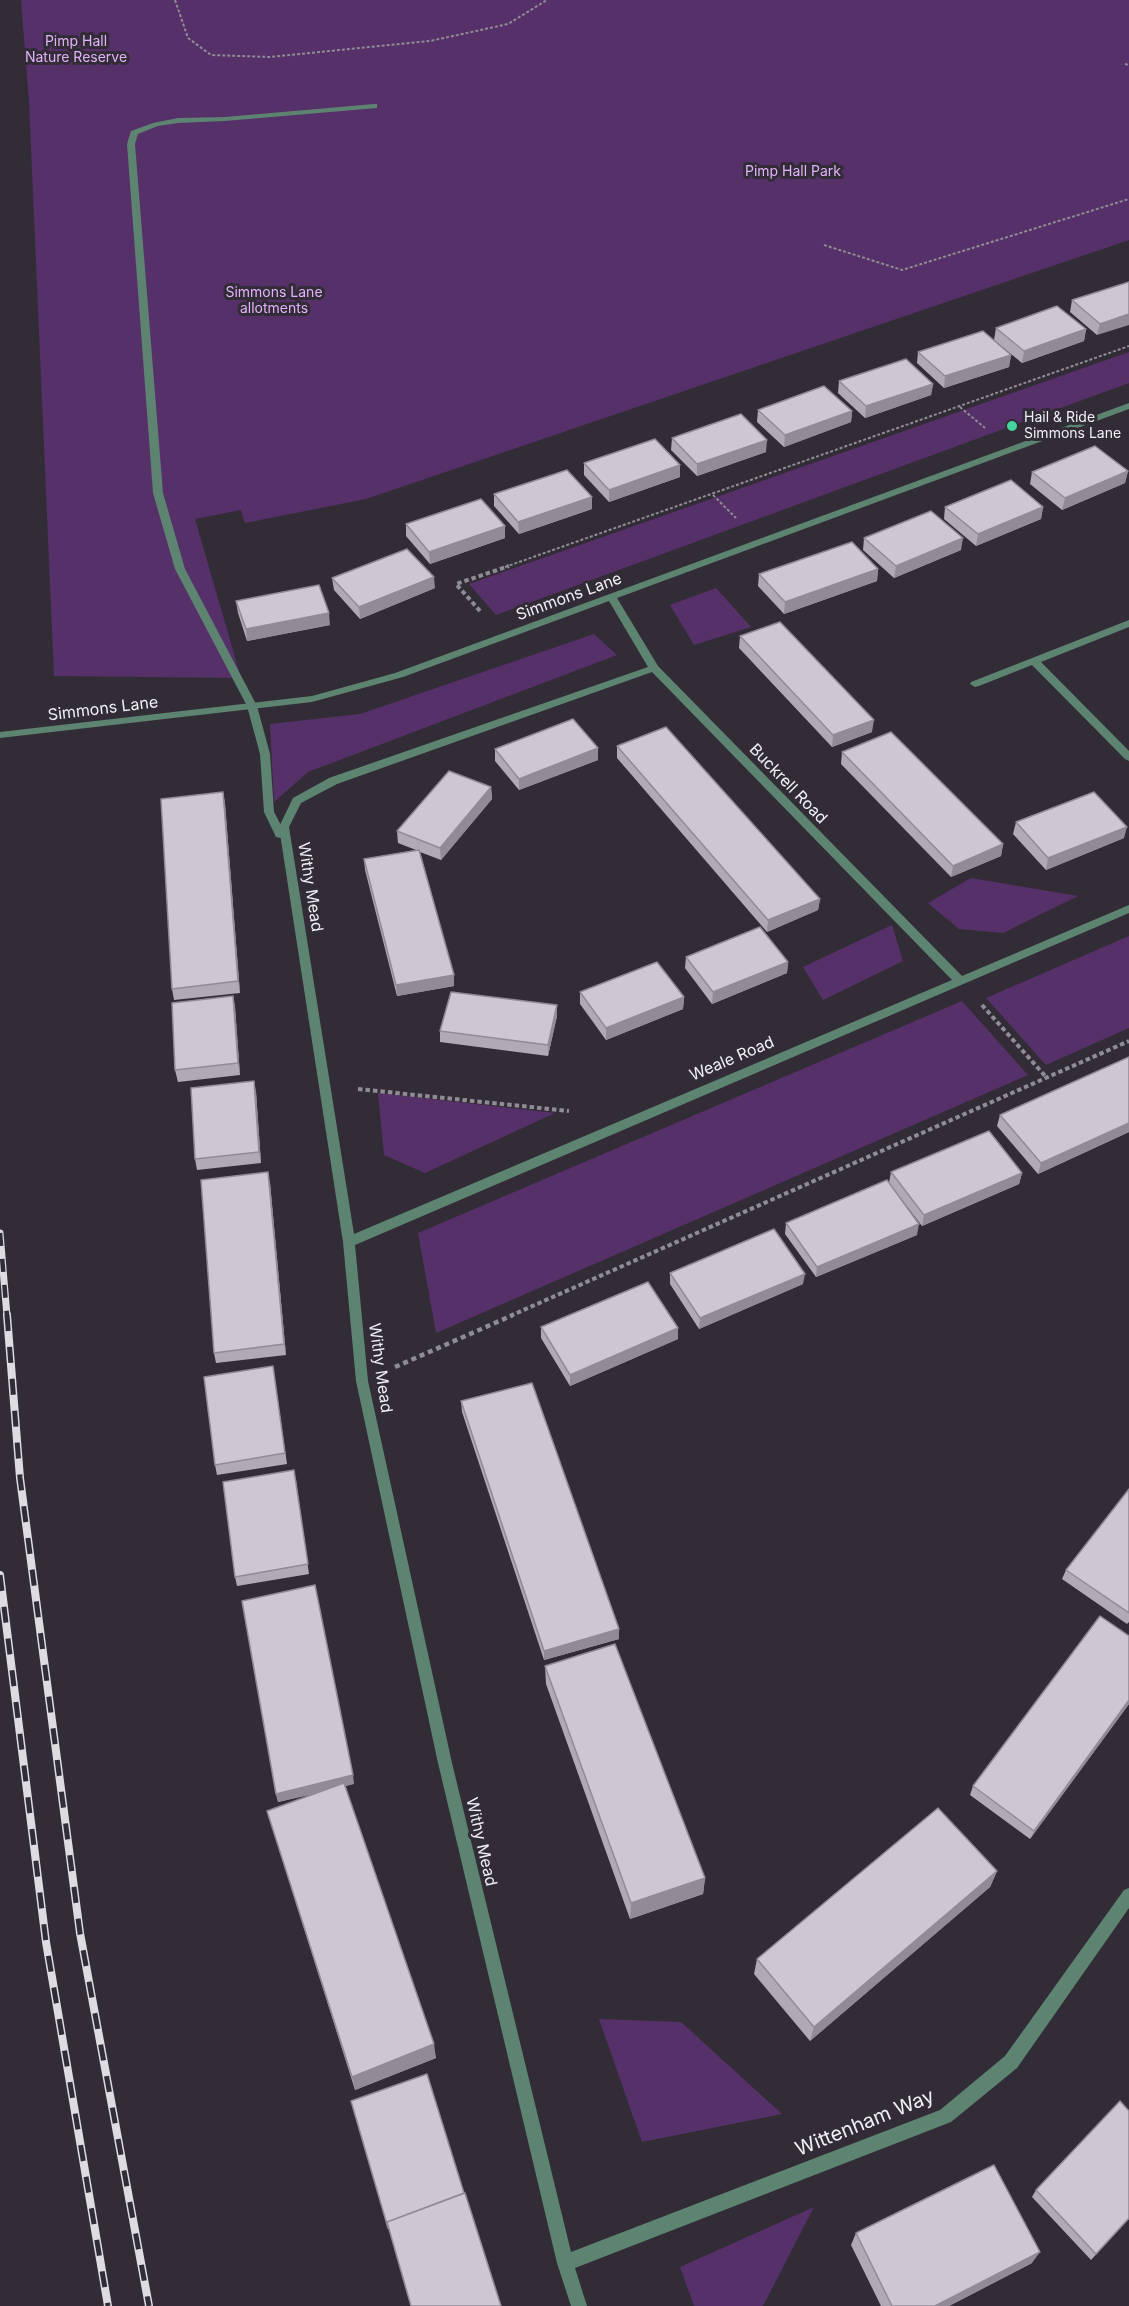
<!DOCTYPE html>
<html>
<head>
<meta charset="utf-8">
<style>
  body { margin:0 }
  canvas { display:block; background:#322c36 }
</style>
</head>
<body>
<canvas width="1129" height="2306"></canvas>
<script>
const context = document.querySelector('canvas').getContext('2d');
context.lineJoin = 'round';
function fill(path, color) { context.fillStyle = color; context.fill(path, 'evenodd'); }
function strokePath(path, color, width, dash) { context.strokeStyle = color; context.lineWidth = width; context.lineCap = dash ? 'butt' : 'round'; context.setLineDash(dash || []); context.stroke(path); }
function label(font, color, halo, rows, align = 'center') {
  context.font = font + ' Inter,sans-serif'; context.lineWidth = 6; context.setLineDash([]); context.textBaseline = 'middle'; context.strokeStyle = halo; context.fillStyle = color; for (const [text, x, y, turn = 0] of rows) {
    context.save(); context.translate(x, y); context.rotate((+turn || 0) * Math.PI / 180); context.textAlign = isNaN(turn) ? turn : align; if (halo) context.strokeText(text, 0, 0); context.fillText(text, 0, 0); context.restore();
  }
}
const green = new Path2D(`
  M21,0H1129V240L366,499L245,523L241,510L195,519L241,678L54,676L29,102Z
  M1129,352V383L496,615L469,584Z
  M716,588L751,627L694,645L670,605Z
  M594,634L617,655L308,772L274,802L270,724L360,714Z
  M971,878L1078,896L1003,933L959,929L928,903Z
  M892,925L903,961L823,1000L803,967Z
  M1129,936V1028L1046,1065L986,998Z
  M962,1001L1028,1075L436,1333L418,1233Z
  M378,1093L555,1113L425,1173L384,1155Z
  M599,2019L681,2022L782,2114L642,2142Z
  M814,2207L763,2306H694L680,2267Z`);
const pathFar2 = new Path2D(`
  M175,0L188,38L211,55L270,57L430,41L508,24L547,0
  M1125,64L1129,65
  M824,245L902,270L1129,199
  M960,407L985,428
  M713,495L736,518
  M505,567L1129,346`);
const pathFar1 = new Path2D(`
  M480,611L456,584L509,566
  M982,1005L1046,1077
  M358,1089L569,1111
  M510,1316L1129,1041`);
const path = new Path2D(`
  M395,1367L513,1315`);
const service = new Path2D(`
  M374,104H377V108L225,121L178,123L158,126L138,134L135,144L163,493L185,569L257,706L270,754L274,812L284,831L290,835L285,839L276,837L264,812L260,754L247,706L175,569L153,493L127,144L131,131L153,123L178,118L225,117Z`);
const minor = new Path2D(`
  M1129,403V409L617,598L658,666L962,976L1129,905V913L355,1245L368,1381L452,1763L571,2252L940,2110L1005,2056L1124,1890L1129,1888V1908L1017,2068L951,2122L575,2268L587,2306H571L557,2263L438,1763L356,1381L343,1242L279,827L293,798L329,778L648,667L609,601L403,677L312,702L0,738V732L312,696L395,673ZM652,672L952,980L354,1234L289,827L301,803L337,784Z
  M1129,620V627L1041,662L1129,751V761L1125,759L1032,665L979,686L975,687L970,684L971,682Z`);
const railFar1 = new Path2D(`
  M0,1233L7,1316`);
const rail = new Path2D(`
  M7,1315L20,1478L80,1933L149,2306
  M0,1575L46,1942L108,2306`);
const wall = new Path2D(`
  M1129,282L1097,335L1070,312L1072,300Z
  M996,328L1086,329L1084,341L1022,363L994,340Z
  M918,352L1011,355L1009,367L944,388L917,363Z
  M839,381L933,384L931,395L865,418L838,393Z
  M758,410L852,411L851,422L784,447L757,422Z
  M672,438L766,452L697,476L671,450Z
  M584,463L680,477L609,502L584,475Z
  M1128,471L1125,483L1062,510L1030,484L1032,472Z
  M494,494L592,509L519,534L494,506Z
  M945,507H1043L1041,519L976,546L944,519Z
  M406,524L505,538L430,564L406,536Z
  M864,538L961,550L894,578L863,550Z
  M878,569L877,581L784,614L758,586L759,574Z
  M332,578L435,588L360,619L334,590Z
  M236,601L330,625L247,641L238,613Z
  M740,636L872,732L832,747L739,648Z
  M617,746L820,899L818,910L767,932L617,758Z
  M598,748V760L519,790L495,761V749Z
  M842,752L1003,844L1001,856L951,877L841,764Z
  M491,787L492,799L441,860L420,852L454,975V986L397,996L365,870L364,859L416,850L398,843L397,831Z
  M223,792L225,804L240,993L174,1000L172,989Z
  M1016,822L1124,838L1046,870L1013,834Z
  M686,957L788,962L787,973L712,1004L685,968Z
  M580,992L684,997L683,1009L606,1040L580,1004Z
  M233,996L235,1007L240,1075L178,1082L175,1070Z
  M557,1005V1016L548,1056L440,1042V1031Z
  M1129,1057V1132L1038,1174L997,1126L1000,1115Z
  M256,1092L261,1163L197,1170L195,1159Z
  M891,1172L1022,1173L1019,1184L922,1226L889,1183Z
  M270,1183L286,1355L216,1363L214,1353Z
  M786,1223L917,1235L816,1277L785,1234Z
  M670,1273L803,1284L699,1329L670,1284Z
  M541,1327L678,1339L570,1386L541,1338Z
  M273,1366L287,1464L217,1475L215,1465Z
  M461,1401L619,1639L544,1660L462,1412Z
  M296,1480L309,1574L237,1586L235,1577Z
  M1129,1489V1622L1127,1624L1062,1579L1066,1570Z
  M1129,1636V1704L1030,1839L970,1795L973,1786Z
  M545,1666L705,1878L703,1894L630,1919L546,1684Z
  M354,1784L345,1786L436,2058L355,2090L272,1827L267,1811L318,1793L278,1802L276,1794Z
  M997,1871L990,1887L810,2041L754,1974L757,1959Z
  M1129,2111V2219L1091,2260L1032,2197L1036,2190Z
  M856,2233L1032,2263L949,2306H881L851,2245Z`);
const shadedWall = new Path2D(`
  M1129,314V325L1097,335L1100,324Z
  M1086,329L1084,341L1022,363L1024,351Z
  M1011,355L1009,367L944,388L945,376Z
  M933,384L931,395L865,418L866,406Z
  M852,411L851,422L784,447L785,435Z
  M767,440L766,452L697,476V464Z
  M680,465V477L609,502V490Z
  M1128,471L1125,483L1062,510L1065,498Z
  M592,497V509L519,534L518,522Z
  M1043,507L1041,519L976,546L978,534Z
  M505,526V538L430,564L429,552Z
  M963,538L961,550L894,578L896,566Z
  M878,569L877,581L784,614L785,602Z
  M434,577L435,588L360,619L359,607Z
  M329,613L330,625L247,641L246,629Z
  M874,720L872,732L832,747L833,735Z
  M598,748V760L519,790V779Z
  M491,787L492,799L441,860L440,848Z
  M223,792L225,804L240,993L238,981Z
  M1127,827L1124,838L1046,870L1048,858Z
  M1003,844L1001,856L951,877L953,866Z
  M820,899L818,910L767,932L768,920Z
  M788,962L787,973L712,1004L713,992Z
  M454,975V986L397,996L396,985Z
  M233,996L235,1007L240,1075L238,1063Z
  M684,997L683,1009L606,1040V1028Z
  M557,1005V1016L548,1056V1045Z
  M254,1081L256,1092L261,1163L259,1152Z
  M1129,1123V1132L1038,1174L1041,1163Z
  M268,1172L270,1183L286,1355L284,1344Z
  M1022,1173L1019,1184L922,1226L924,1215Z
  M919,1224L917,1235L816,1277L817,1267Z
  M805,1274L803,1284L699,1329L700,1318Z
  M678,1328V1339L570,1386V1375Z
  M619,1629V1639L544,1660V1651Z
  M1129,1700V1704L1030,1839L1034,1831Z
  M353,1775L354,1784L278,1802L276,1794Z
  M997,1871L990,1887L810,2041L814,2027Z
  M705,1878L703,1894L630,1919L631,1903Z
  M434,2044L436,2058L355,2090L352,2077Z
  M1040,2252L1032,2263L949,2306H935Z`);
const building = new Path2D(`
  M1129,282V314L1100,324L1072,300Z
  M1057,306L1086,329L1024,351L996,328Z
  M983,331L1011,355L945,376L918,352Z
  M906,359L933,384L866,406L839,381Z
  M824,386L852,411L785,435L758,410Z
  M741,414L767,440L697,464L672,438Z
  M655,439L680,465L609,490L584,463Z
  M1095,446L1128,471L1065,498L1032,472Z
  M567,470L592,497L518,522L494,494Z
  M1011,480L1043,507L978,534L945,507Z
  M481,499L505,526L429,552L406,524Z
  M931,511L963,538L896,566L864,538Z
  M852,542L878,569L785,602L759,574Z
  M407,549L434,577L359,607L332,578Z
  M319,585L329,613L246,629L236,601Z
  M780,622L874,720L833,735L740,636Z
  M573,719L598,748L519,779L495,749Z
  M666,727L820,899L768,920L617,746Z
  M891,732L1003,844L953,866L842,752Z
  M449,771L491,787L440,848L397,831Z
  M223,792L238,981L172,989L161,799Z
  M1094,792L1127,827L1048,858L1016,822Z
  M419,850L454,975L396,985L364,859Z
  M760,927L788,962L713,992L686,957Z
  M657,962L684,997L606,1028L580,992Z
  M451,992L557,1005L548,1045L440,1031Z
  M233,996L238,1063L175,1070L172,1003Z
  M1129,1057V1123L1041,1163L1000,1115Z
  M254,1081L259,1152L195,1159L191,1088Z
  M989,1131L1022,1173L924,1215L891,1172Z
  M268,1172L284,1344L214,1353L201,1180Z
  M887,1180L919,1224L817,1267L786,1223Z
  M774,1229L805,1274L700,1318L670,1273Z
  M648,1282L678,1328L570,1375L541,1327Z
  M273,1366L285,1453L215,1465L204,1377Z
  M532,1383L619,1629L544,1651L461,1401Z
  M294,1470L308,1564L235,1577L223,1482Z
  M1129,1489V1613L1066,1570Z
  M315,1585L353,1775L276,1794L242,1601Z
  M1100,1616L1129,1636V1700L1034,1831L973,1786Z
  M615,1644L705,1878L631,1903L545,1666Z
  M344,1783L434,2044L352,2077L267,1811Z
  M938,1808L997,1871L814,2027L757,1959Z
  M427,2074L464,2193L387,2222L388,2228L351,2101Z
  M1120,2101L1129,2111V2218L1096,2254L1036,2190Z
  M994,2165L1040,2252L935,2306H892L856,2233Z
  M465,2193L501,2306H411L387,2222Z`);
const markers = [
  [1012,426,6,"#46d49e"]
];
const farParknames = [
  ["Pimp Hall",76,42],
  ["Nature Reserve",76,58],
  ["Pimp Hall Park",793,172],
  ["Simmons Lane",274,293],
  ["allotments",274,309]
];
const farPoinames = [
  ["Hail & Ride",1024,418],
  ["Simmons Lane",1024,434]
];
const streetNames = [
  ["Simmons Lane",569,597,-20],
  ["Simmons Lane",103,709,-7],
  ["Buckrell Road",788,784,46],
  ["Withy Mead",310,887,81],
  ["Weale Road",732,1059,-23],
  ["Withy Mead",380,1368,82],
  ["Withy Mead",481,1842,77]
];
const nearStreetnames = [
  ["Wittenham Way",865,2123,-22]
];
fill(green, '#563068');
strokePath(pathFar2, '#908c94', 2, [3, 2]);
strokePath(pathFar1, '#908c94', 4, [4.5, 3]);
strokePath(path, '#908c94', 4.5, [5, 4]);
fill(service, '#5d8371');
fill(minor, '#5d8371');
strokePath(railFar1, '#dedbe1', 7);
strokePath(rail, '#dedbe1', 8);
strokePath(railFar1, '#322c36', 4.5, [13]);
strokePath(rail, '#322c36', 5, [16]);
fill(wall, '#b1aab5');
fill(shadedWall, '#908b94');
fill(building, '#cec6d3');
strokePath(building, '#908b94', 1.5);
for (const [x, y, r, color] of markers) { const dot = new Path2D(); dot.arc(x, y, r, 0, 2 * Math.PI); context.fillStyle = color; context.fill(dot); strokePath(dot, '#322c36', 2); }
label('14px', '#e3b2fc', '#322c36', farParknames);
label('14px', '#f2eff5', '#322c36', farPoinames, 'left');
label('16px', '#f2eff5', '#322c36', streetNames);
label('20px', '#f2eff5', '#322c36', nearStreetnames);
</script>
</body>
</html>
